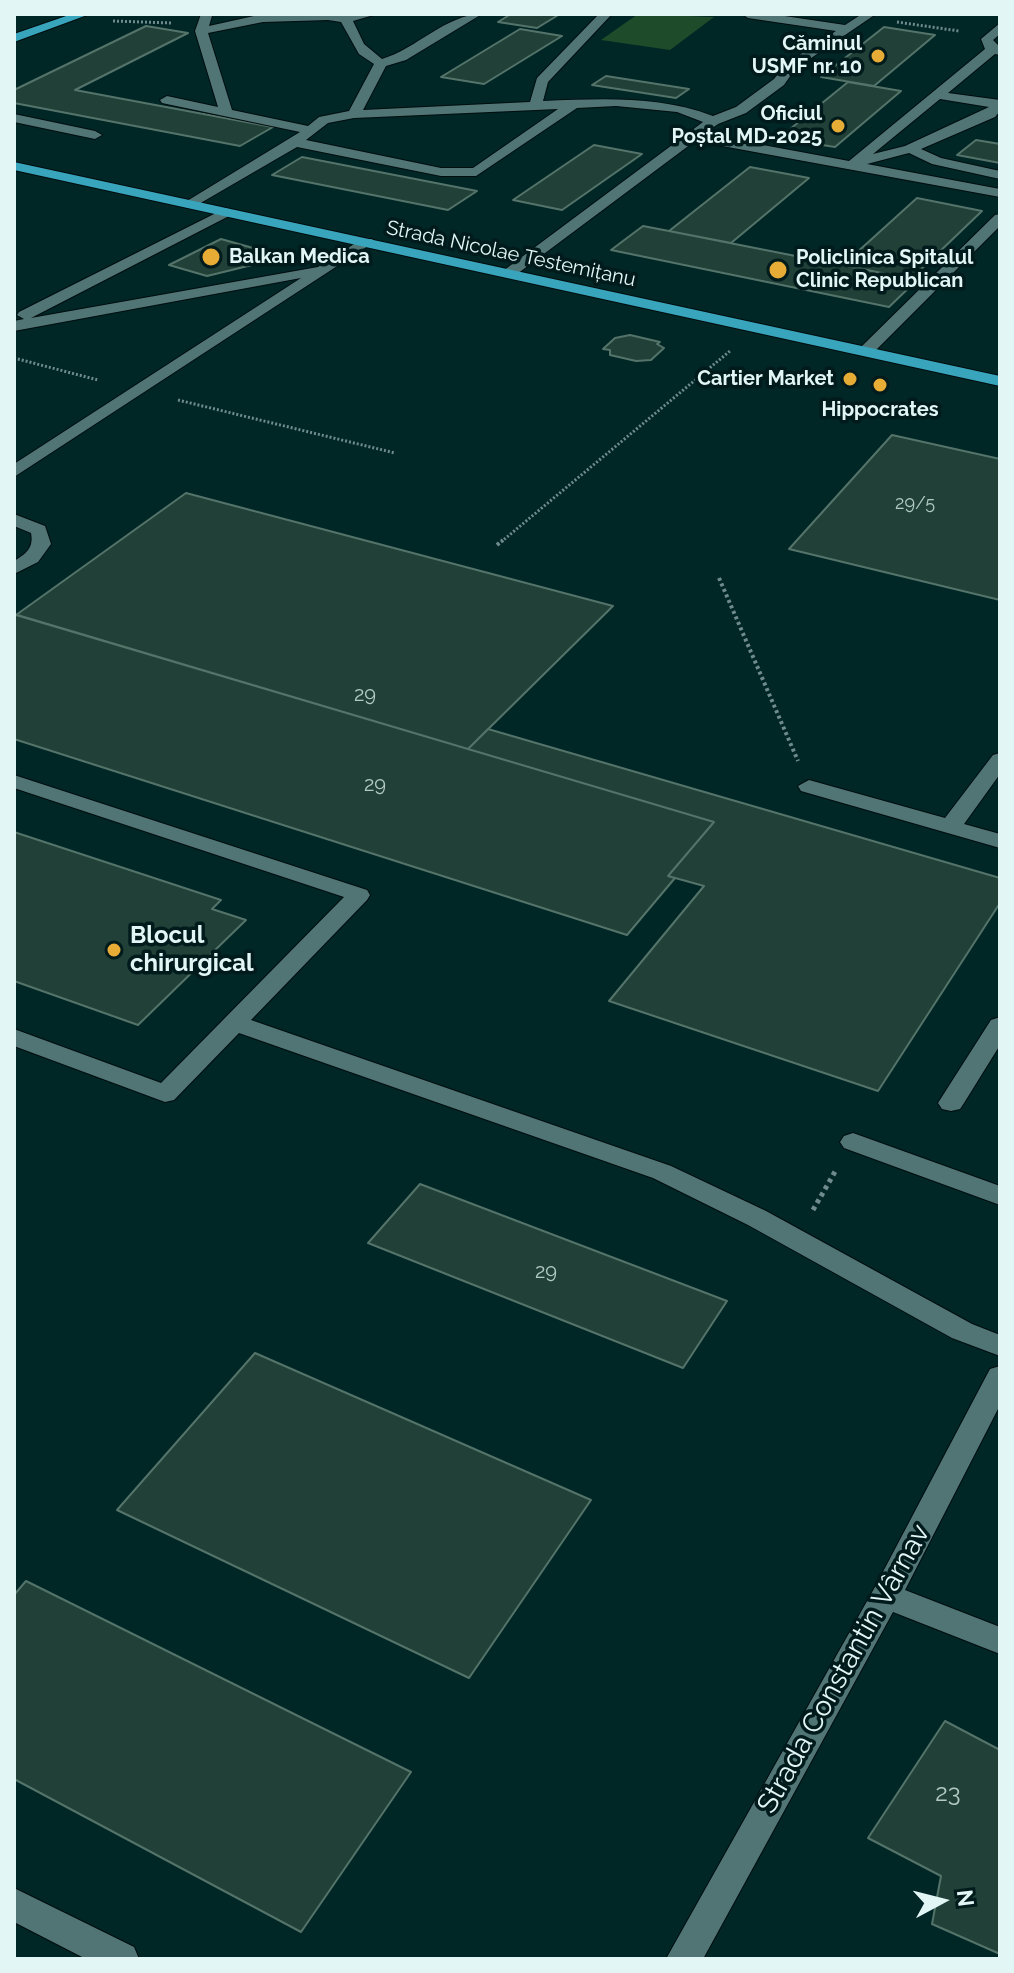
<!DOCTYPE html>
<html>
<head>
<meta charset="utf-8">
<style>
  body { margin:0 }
  #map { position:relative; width:1014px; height:1973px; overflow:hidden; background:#012626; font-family:Raleway,sans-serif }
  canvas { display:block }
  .frame { position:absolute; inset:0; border:16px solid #e3f6f6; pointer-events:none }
  .north { position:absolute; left:902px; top:1861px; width:80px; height:80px; -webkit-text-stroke:6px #011b1c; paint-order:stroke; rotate:83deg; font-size:22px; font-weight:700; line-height:32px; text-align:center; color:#e3f6f6 }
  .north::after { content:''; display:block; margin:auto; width:28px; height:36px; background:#e3f6f6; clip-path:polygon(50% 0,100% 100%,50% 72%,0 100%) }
</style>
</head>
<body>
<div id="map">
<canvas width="1014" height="1973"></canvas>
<div class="frame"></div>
<div class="north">N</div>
</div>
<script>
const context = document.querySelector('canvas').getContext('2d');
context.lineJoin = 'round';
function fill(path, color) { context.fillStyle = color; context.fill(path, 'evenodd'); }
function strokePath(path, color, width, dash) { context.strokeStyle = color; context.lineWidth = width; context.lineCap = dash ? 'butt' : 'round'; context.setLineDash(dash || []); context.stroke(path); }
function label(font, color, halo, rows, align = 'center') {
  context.font = font + ' Raleway,sans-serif'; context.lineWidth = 7; context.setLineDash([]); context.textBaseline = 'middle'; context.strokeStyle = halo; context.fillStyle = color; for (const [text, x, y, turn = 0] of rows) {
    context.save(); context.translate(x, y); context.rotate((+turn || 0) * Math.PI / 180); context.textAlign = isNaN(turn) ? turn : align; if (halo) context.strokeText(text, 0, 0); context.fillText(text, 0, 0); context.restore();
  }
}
const green = new Path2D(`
  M638,14L714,17L670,50L601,40Z`);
const building = new Path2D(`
  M511,14H560L537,28L498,22Z
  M146,26L188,33L75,90L273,127L240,146L14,103V90Z
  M884,27L935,35L874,86L821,77Z
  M520,29L562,36L484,84L441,77Z
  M606,76L689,89L676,98L592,85Z
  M848,82L901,91L835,147L779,138Z
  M976,140L1000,144V163L957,155Z
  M594,145L642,154L562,210L513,200Z
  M302,157L477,191L448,210L272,175Z
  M750,167L809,178L731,243L669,231Z
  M917,198L982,211L911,279L843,265Z
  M643,226L669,231L917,280L889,307L611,250Z
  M221,239L285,257L207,276L169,265Z
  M630,335L660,342L657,344L664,348L651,360L636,361L610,355V350L603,349L615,338Z
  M892,435L1000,459V600L789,549Z
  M186,493L613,606L468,749L16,615Z
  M14,614L468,749L714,822L668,876L675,878L627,935L14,739Z
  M488,729L1000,878V903L878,1091L609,1001L704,886L668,876L714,822L468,749Z
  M14,832L221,900L212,909L246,920L138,1025L14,981Z
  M420,1184L727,1301L683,1368L368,1243Z
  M255,1353L591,1500L469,1678L117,1510Z
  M26,1581L411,1772L301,1932L14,1779V1595Z
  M945,1721L1000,1750V1954L932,1924L941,1876L868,1838Z`);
const pathFar2 = new Path2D(`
  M113,21L171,23
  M897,22L959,31
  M14,358L98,380
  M178,400L395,453
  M501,542L730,351`);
const pathFar1 = new Path2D(`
  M497,545L503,540
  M719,578L798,761`);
const path = new Path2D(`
  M813,1210L836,1170`);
const minor = new Path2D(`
  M201,14L212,16L209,26L263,14H377L353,21L364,44L382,59C416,49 447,14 482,14L406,60L386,66L363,110L530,102L537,78L599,14H612L548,82L543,101C601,99 657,95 713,116L736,107L774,79L787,63L836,31L748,18L742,14H771L845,25L862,14H876L795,69L784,85L746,113L718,124L704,134L849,161L985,49L981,39L1000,23V34L993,40L1000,47V55L995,54L948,93L1000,100V111L995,117L921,149L941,158L1000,171V179L932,164L909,153L867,164L1000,189V197L695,141L513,277H503V271L703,122L677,112L616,106L577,108L476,176H441L297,147L192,208L187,207V201L300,132L162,103L160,100L167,96L218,107L195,31ZM328,20L341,22L359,54L374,64L349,111L319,117L308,126L232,110L208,33L263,22ZM940,99L989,107L905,146L873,154ZM558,109L473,168H441L306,140L328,123L354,118Z
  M14,114L95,131L102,135L95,139L14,122Z
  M226,208L233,212L231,215L31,318L318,267L362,239H372L374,242L14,477V464L301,278L14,331V321L24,319L17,315L19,312Z
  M1000,214V226L872,354H860V348L995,215Z
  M14,514L45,526L51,544L38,562L14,574V561C26,554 34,548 31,533L14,526Z
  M1000,753V774L964,824L1000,834V848L801,791L798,786L809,780L945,818L993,755Z
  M14,775L367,890L370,895L367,900L251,1020L671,1166L766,1211L972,1324L1000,1335V1356L952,1338L748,1225L653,1178L239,1033L174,1100L165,1102L14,1046V1029L161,1083L344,897L14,788Z
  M1000,1017V1045L964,1103L960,1109L951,1111L942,1109L938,1103L991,1020Z
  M853,1133L1000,1186V1205L844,1148L840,1142L844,1136Z
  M1000,1366V1405L905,1590L1000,1627V1654L893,1612L703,1959H666L875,1587L990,1369Z
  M14,1888L134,1947L139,1959H86L14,1922Z`);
const major = new Path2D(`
  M72,14H90L14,42V34Z
  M14,162L1000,376V386L14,170Z`);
const markers = [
  [878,56,8,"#e7ac36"],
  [838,126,8,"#e7ac36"],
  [211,257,10,"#e7ac36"],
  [778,270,10,"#e7ac36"],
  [850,379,8,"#e7ac36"],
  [880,385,8,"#e7ac36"],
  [114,950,8,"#e7ac36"]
];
const farNumbernames = [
  ["29/5",915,504]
];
const farPoinames = [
  ["Căminul",862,44],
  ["USMF nr. 10",862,67],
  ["Oficiul",822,114],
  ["Poștal MD-2025",822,137],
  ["Balkan Medica",229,257,"left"],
  ["Policlinica Spitalul",796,258,"left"],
  ["Clinic Republican",796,281,"left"],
  ["Cartier Market",834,379],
  ["Hippocrates",880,410,"center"]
];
const farStreetnames = [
  ["Strada Nicolae Testemițanu",511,254,12]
];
const numberNames = [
  ["29",365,695],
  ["29",375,785],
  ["29",546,1272]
];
const poiNames = [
  ["Blocul",130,936],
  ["chirurgical",130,964]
];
const nearNumbernames = [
  ["23",948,1794]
];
const nearStreetnames = [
  ["Strada Constantin Vârnav",844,1669,-61]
];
fill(green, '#1e4c2a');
fill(building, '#214138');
strokePath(building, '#54746a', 2);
strokePath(minor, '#000d0e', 2);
strokePath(major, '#000d0e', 2);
strokePath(pathFar2, '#6f8b8b', 3, [2, 2]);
strokePath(pathFar1, '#6f8b8b', 4, [3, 3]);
strokePath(path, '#6f8b8b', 5, [4, 4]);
fill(minor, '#517575');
fill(major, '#38a5bc');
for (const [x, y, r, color] of markers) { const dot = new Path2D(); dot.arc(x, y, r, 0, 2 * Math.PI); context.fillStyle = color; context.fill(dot); strokePath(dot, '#011b1c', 3); }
label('18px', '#b2c9c6', null, farNumbernames);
label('bold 20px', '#e3f6f6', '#011b1c', farPoinames, 'right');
label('20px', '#e3f6f6', '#011b1c', farStreetnames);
label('20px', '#b2c9c6', null, numberNames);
label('bold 24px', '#e3f6f6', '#011b1c', poiNames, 'left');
label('24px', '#b2c9c6', null, nearNumbernames);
label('28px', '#e3f6f6', '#011b1c', nearStreetnames);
</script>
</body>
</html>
